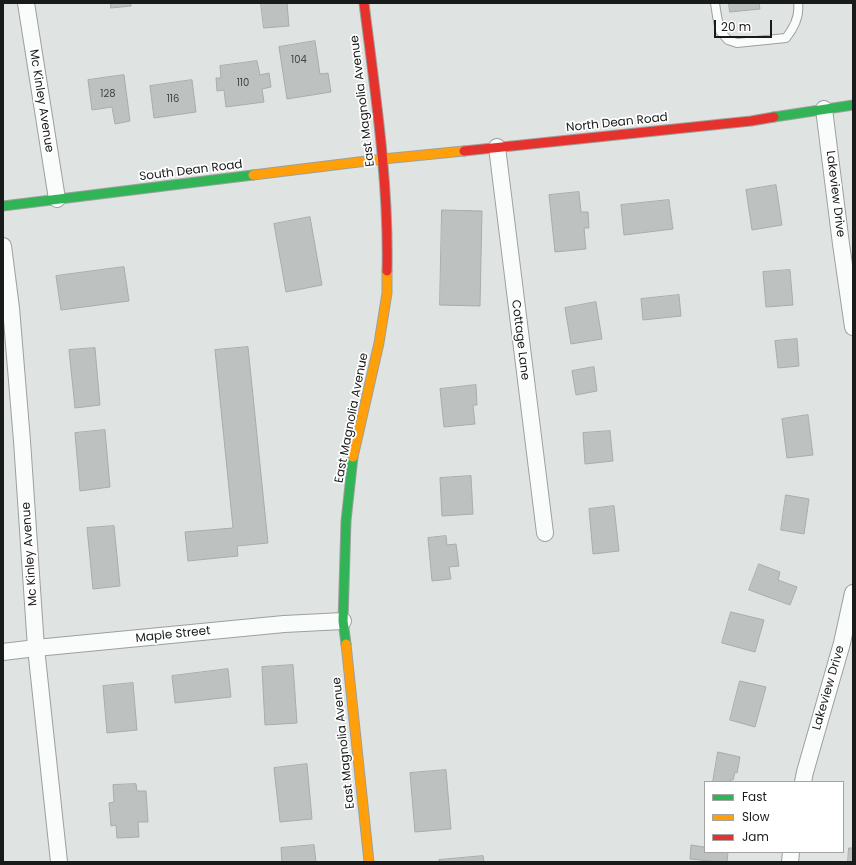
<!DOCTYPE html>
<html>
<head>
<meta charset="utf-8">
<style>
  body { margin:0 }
  #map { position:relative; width:856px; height:865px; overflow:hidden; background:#dfe4e2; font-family:Poppins,sans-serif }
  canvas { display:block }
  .frame { position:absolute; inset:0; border:4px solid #181b1a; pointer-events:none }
  .legend { position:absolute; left:704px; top:781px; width:140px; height:72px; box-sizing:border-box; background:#fff; border:1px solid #a3a4a3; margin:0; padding:5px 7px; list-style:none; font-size:12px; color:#181b1a }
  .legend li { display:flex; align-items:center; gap:8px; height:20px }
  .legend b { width:20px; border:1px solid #a3a4a3 }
  .scale { position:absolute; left:714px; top:20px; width:58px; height:18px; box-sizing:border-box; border:2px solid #181b1a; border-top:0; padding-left:5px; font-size:12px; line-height:14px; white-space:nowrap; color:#181b1a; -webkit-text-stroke:3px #fff; paint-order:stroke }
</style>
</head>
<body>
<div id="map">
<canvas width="856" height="865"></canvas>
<div class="frame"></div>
<ul class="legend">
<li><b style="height:5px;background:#30b455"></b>Fast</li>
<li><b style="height:5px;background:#ff9f0a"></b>Slow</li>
<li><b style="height:5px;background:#e5322d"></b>Jam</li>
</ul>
<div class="scale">20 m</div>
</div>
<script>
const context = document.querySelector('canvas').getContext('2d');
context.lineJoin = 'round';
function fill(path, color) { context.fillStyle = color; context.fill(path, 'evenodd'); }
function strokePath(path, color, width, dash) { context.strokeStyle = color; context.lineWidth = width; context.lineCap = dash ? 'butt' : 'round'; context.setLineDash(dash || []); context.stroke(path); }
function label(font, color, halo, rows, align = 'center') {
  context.font = font + ' Poppins,sans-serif'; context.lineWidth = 3.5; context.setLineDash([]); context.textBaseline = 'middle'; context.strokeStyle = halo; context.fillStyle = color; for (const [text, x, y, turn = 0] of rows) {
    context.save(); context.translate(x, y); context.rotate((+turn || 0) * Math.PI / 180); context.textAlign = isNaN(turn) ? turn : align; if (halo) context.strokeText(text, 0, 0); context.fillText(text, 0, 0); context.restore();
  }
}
const building = new Path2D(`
  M111,3H131V6L111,8Z
  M261,3H287L289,26L264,28Z
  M729,3H759L760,9L730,12Z
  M315,41L320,74L328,73L331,92L287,99L279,47Z
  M257,61L260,75L269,73L271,87L262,89L264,102L226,107L224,90L217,91L216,78H221L220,66Z
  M124,75L130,121L115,124L112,107L92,110L88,80Z
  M192,80L196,112L154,118L150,86Z
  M776,185L782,225L752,230L746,190Z
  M579,192L581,212H588L589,228H584L586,249L555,252L549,195Z
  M669,200L673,229L624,235L621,205Z
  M442,210L482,211L480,306L440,305Z
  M310,217L322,285L286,292L274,224Z
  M124,267L129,301L61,310L56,276Z
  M790,270L793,305L766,307L763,272Z
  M679,295L681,316L643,320L641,299Z
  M596,302L602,339L571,344L565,308Z
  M797,339L799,366L778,368L775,341Z
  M248,347L268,543L237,546L238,556L188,561L185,532L233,528L215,350Z
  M95,348L100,405L75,408L69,350Z
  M594,367L597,391L576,395L572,371Z
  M476,385L477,405H473L475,424L444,427L440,389Z
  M808,415L813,455L787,458L782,419Z
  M105,430L110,487L80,491L75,433Z
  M610,431L613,461L585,464L583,433Z
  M471,476L473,514L442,516L440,478Z
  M786,495L809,499L804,534L781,530Z
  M614,506L619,551L593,554L589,509Z
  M114,526L120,586L93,589L87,528Z
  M446,536L447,545L456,544L459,566L449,567L451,579L432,581L428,538Z
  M759,564L780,572L778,580L797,587L790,605L749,590Z
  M731,612L764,620L755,652L722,643Z
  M293,665L297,723L265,725L262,667Z
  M228,669L231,697L175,703L172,676Z
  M740,681L766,687L755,727L730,720Z
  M133,683L137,730L107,733L103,686Z
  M718,752L740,757L737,773L735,772L733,780H730V782H713Z
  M307,764L312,819L280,822L274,768Z
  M446,770L451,829L415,832L410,773Z
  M136,784L137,791H146L148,822H138L139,837L117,838L116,825L111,826L109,803L114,802L113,785Z
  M705,833V852H728L727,862H718L690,859L691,845L704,847Z
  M314,845L316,862H282L281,848Z
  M849,848H853V862H848Z
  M483,856L484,862H439V860Z`);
const lane = new Path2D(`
  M715,3L717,16L720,31L728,40L737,43L786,38C794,28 800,16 798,3`);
const street = new Path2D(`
  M26,3L57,199
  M824,109L841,244L853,327
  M497,147L545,533
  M3,246L11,308L22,441L36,648L59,862
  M3,652L36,648L284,624L343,621
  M803,782L805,772L842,643L853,593
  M790,862L791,852`);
const fast = new Path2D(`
  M774,117L853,105
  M3,206L253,175
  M346,644L343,621L346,521L353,457`);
const slow = new Path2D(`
  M253,175L383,159L464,151
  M353,457L379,343L387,293V271
  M346,644L369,862`);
const jam = new Path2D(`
  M364,3C375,92 389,181 387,271
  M464,151L751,121L774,117`);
const numberNames = [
  ["104",299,60],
  ["110",243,83],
  ["128",108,94],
  ["116",173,99]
];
const streetNames = [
  ["Mc Kinley Avenue",41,101,81],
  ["East Magnolia Avenue",363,101,-97],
  ["North Dean Road",617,123,-6],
  ["South Dean Road",191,171,-7],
  ["Lakeview Drive",835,194,83],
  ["Cottage Lane",520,340,83],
  ["East Magnolia Avenue",352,418,-79],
  ["Mc Kinley Avenue",30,554,-94],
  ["Maple Street",173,635,-6],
  ["Lakeview Drive",829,688,-74],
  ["East Magnolia Avenue",344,743,-96]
];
fill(building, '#bdc1bf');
strokePath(building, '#a9acab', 1);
strokePath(lane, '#9ca09e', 10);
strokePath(street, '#9ca09e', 18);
strokePath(fast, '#9ca09e', 11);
strokePath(slow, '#9ca09e', 11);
strokePath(jam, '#9ca09e', 11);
strokePath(lane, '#fafbfb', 8);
strokePath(street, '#fafbfb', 16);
strokePath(fast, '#30b455', 9);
strokePath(slow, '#ff9f0a', 9);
strokePath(jam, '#e5322d', 9);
label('10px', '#414443', null, numberNames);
label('12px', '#181b1a', '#fff', streetNames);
</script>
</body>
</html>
